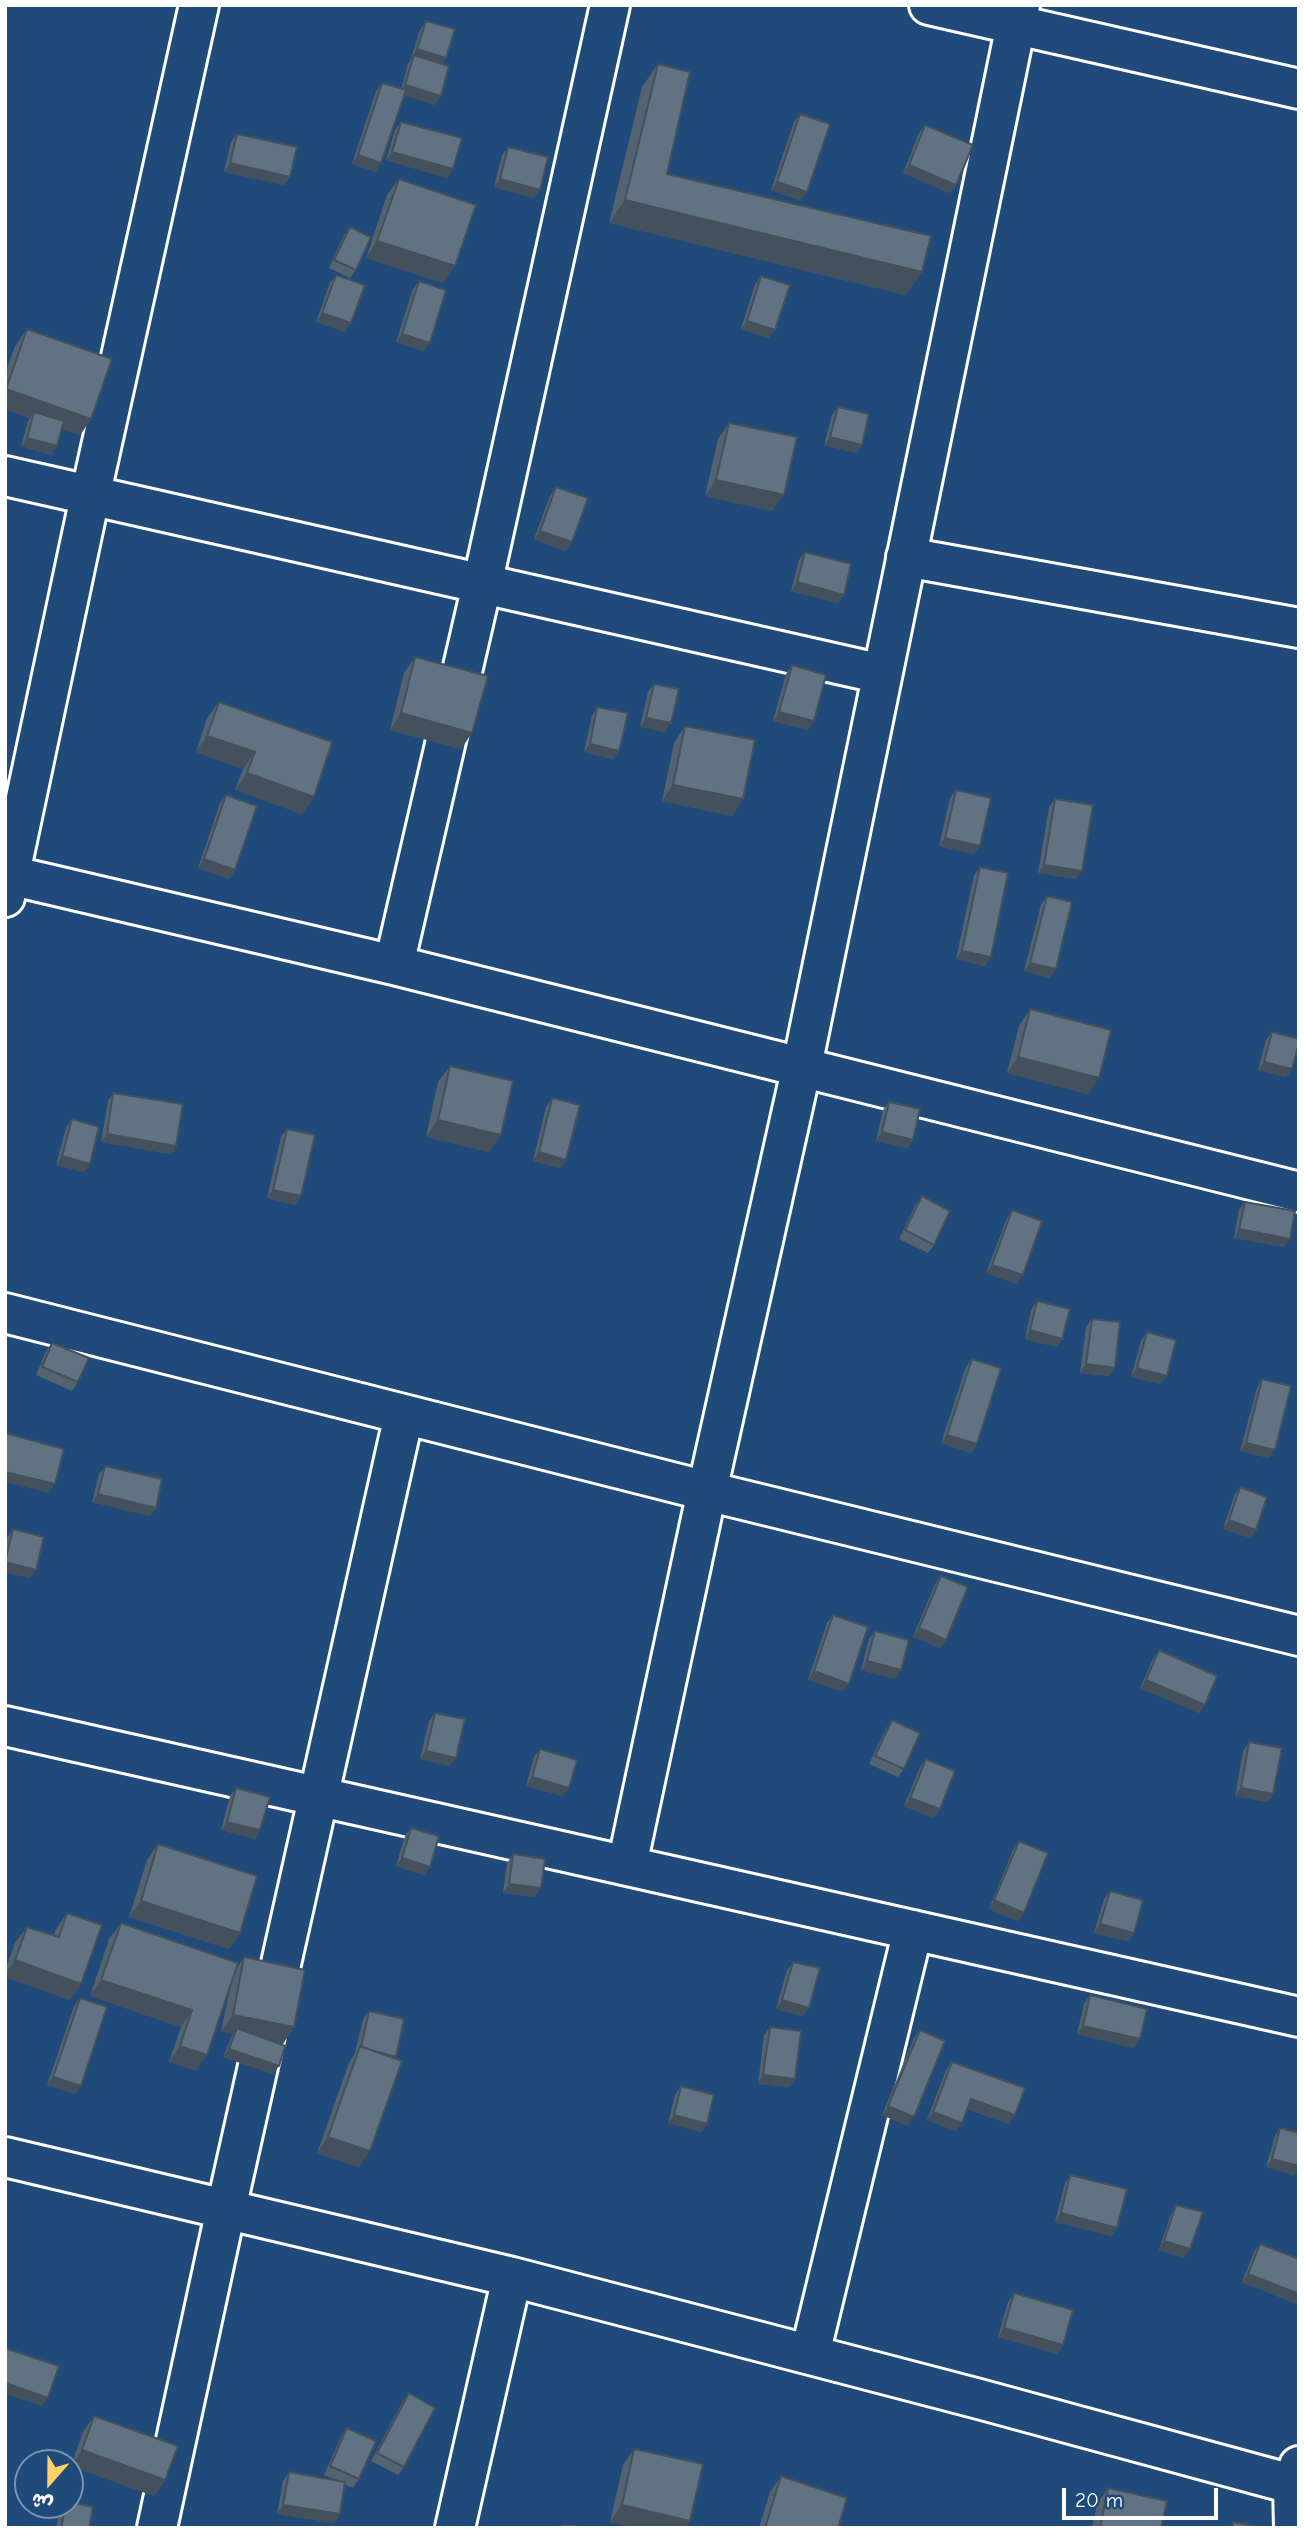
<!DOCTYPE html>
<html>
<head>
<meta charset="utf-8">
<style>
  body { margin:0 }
  #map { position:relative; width:1304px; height:2533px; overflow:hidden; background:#1f4a7a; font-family:"Comic Neue","Playpen Sans Arabic",sans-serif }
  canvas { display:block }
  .frame { position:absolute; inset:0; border:7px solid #fff; pointer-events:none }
  .north { position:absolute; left:14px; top:2449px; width:70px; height:70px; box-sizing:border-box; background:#1f4a7a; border:2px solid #7992af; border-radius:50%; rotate:201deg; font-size:19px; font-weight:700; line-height:28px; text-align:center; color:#fff }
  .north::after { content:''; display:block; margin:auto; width:24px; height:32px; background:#ffd166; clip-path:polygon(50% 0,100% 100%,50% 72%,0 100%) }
  .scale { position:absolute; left:1062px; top:2488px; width:156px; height:32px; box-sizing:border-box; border:4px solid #fff; border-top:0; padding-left:9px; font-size:21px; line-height:24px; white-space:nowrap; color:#fff; -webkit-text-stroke:5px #1f4a7a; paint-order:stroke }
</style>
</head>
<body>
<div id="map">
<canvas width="1304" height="2533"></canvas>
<div class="frame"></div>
<div class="north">ش</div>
<div class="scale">20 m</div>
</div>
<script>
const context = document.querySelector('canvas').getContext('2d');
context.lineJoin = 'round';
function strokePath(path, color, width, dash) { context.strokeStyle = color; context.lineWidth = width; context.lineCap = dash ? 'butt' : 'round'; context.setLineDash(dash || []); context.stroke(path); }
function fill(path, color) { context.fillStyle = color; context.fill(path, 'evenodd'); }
const minor = new Path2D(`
  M929,5L1299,89
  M5,476L882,674
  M906,557L1299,628
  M5,874L394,965L1299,1192
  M5,897L90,497L199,5
  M394,965L482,585L610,5
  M5,1313L707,1491L1299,1636
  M5,1726L1299,2017
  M627,1865L707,1491L802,1066L1020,5
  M5,2157L512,2277L979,2399L1299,2486
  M810,2354L913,1930
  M157,2528L226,2209L404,1415
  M455,2528L512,2277
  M1294,2528L1293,2485L1299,2466`);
const wall = new Path2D(`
  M426,21L442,64L435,105L404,95L376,172L352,164L376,91L382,83L401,89L408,64L412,58H411L420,30Z
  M658,64L667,174L906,295L609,223L642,87Z
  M800,114L801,201L771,190L794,122Z
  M401,122L453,169L447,178L386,160L395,130Z
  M925,125L956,185L950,193L903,173L919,133Z
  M237,134L290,177L284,185L224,172L231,142Z
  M508,147L534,198L494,187L502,155Z
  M399,179L443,283L366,258L387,195Z
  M350,227L356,270L350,278L329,268L344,235Z
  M336,275L345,332L316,322L330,283Z
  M761,276L769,338L741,329L755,284Z
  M419,281L424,351L396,342L413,289Z
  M27,329L91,419L80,435L62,429L57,446L51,455L21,446L28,421L30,418L5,409V374L15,346Z
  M838,407L862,445L856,453L824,445L832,415Z
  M729,423L772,511L705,496L718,439Z
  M556,487L572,542L566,551L534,539L550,496Z
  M805,552L844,595L838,603L791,591L799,560Z
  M415,657L461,749L390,730L404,673Z
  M792,665L814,721L808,730L773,721L786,674Z
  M654,684L665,732L640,727L648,692Z
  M219,702L314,797L302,814L235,790L243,769L196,752L207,718Z
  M597,707L613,759L584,752L592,716Z
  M685,726L743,799L732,816L662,801L674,743Z
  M956,790L980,846L974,854L939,846L950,798Z
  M226,795L235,870L229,879L198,868L220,803Z
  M1055,799L1082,871L1076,879L1038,873L1049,807Z
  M980,867L991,957L985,966L956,959L974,875Z
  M1047,896L1050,978L1024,971L1041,905Z
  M1030,1009L1088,1094L1007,1073L1019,1026Z
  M1272,1032L1292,1069L1286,1077L1258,1070L1266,1040Z
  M450,1066L489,1152L426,1137L438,1082Z
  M113,1093L176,1146L171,1154L101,1142L108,1101Z
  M552,1098L566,1160L560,1168L533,1161L546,1107Z
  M889,1102L913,1140L907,1148L876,1141L883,1110Z
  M72,1119L90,1164L84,1172L56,1165L66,1128Z
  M287,1129L301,1196L295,1205L267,1198L281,1137Z
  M922,1196L934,1245L928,1253L899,1239L916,1204Z
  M1245,1202L1290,1239L1284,1247L1234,1238L1239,1210Z
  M1012,1210L1017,1284L986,1273L1007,1218Z
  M1037,1301L1057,1347L1025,1339L1031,1310Z
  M1092,1319L1115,1368L1109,1376L1080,1373L1086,1327Z
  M1147,1332L1167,1376L1161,1384L1131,1377L1141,1341Z
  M52,1343L78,1382L72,1391L36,1375L46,1351Z
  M972,1359L977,1444L971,1453L941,1443L966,1367Z
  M1262,1379L1269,1458L1240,1451L1257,1388Z
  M105,1466L156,1508L150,1516L92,1502L99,1474Z
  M1240,1487L1251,1538L1223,1529L1234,1496Z
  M13,1529L36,1570L30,1578L5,1572V1545L7,1538Z
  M941,1576L946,1640L940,1648L913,1637L935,1584Z
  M833,1615L843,1692L808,1680L827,1623Z
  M875,1631L895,1679L861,1670L869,1639Z
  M1159,1650L1205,1705L1199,1713L1140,1688L1153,1659Z
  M435,1713L450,1766L420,1759L429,1721Z
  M892,1720L904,1769L898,1777L869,1764L886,1729Z
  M1249,1742L1273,1794L1267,1802L1235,1796L1243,1751Z
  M540,1749L563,1796L526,1786L534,1757Z
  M926,1759L940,1809L934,1818L904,1806L920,1767Z
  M236,1788L260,1830L255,1839L221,1830L230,1796Z
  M411,1828L424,1875L396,1866L405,1836Z
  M1019,1841L1018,1921L989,1909L1013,1850Z
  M158,1844L240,1933L229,1949L129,1917L147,1860Z
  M513,1854L535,1897L503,1893L507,1863Z
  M1110,1891L1134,1933L1128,1941L1094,1933L1104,1899Z
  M67,1913L81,1984L70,2000L5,1977V1971L15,1943L27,1927L54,1935L56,1929Z
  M121,1923L237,1968L244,1957L294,2027L283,2044L274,2042L273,2074L223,2057L233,2034L221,2031L230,1988L196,2071L169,2062L181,2027L90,1996L109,1939Z
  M793,1962L803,2016L776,2009L787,1970Z
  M1090,1995L1134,2048L1077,2034L1084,2004Z
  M80,1998L81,2086L75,2094L47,2085L74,2006Z
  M369,2011L395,2058L359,2167L317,2153L349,2063L355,2053L363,2019Z
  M770,2027L795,2079L789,2087L758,2084L764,2035Z
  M920,2030L908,2126L882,2115L914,2038Z
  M952,2062L1009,2124L967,2109L956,2131L927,2120L946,2070Z
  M681,2086L707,2124L701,2132L668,2123L675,2095Z
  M1280,2128L1294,2175L1266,2167L1275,2136Z
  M1070,2175L1117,2228L1111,2236L1055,2222L1065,2183Z
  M1176,2205L1184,2258L1159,2250L1171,2214Z
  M1260,2244L1299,2259V2305L1242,2282L1254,2252Z
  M1014,2293L1063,2345L1057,2354L998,2337L1008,2302Z
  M409,2393L404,2467L398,2475L371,2461L403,2401Z
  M94,2416L165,2480L154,2496L71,2466L83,2432Z
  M347,2428L359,2479L353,2488L344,2484L340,2514L334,2523L277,2514L283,2481L289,2472L338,2481L324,2475L341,2437Z
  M634,2449L685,2528H638L610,2522L623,2465Z
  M781,2476L838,2528H759L770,2492Z
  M1108,2488L1161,2528H1092L1097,2504Z
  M64,2505H70L89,2528H56L60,2510Z`);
const shadedWall = new Path2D(`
  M417,49L446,58L441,66L414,55L411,58Z
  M405,85L441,96L435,105L399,94Z
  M392,152L453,169L447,178L386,160Z
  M358,155L381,163L376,172L352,164Z
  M230,163L290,177L284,185L224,172Z
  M909,165L956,185L950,193L903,173Z
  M500,179L540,190L534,198L494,187Z
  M777,182L807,192L801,201L771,190Z
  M625,200L922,272L906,295L609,223Z
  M377,241L455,266L443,283L366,258Z
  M322,313L351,323L345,332L316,322Z
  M747,321L775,330L769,338L741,329Z
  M402,334L430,343L424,351L396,342Z
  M5,389H6L91,419L80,435L32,418L34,412L30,418L5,409Z
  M830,437L862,445L856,453L824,445Z
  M27,438L57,446L51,455L21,446Z
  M716,480L784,495L772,511L705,496Z
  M540,531L572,542L566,551L534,539Z
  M797,582L844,595L838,603L791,591Z
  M779,712L814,721L808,730L773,721Z
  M401,713L472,733L461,749L390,730Z
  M646,718L671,723L665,732L640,727Z
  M207,736L255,752L243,769L196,752Z
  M590,744L619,751L613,759L584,752Z
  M247,773L314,797L302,814L235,790Z
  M673,785L743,799L732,816L662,801Z
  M945,838L980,846L974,854L939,846Z
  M204,859L235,870L229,879L198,868Z
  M1044,865L1082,871L1076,879L1038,873Z
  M962,951L991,957L985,966L956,959Z
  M1030,963L1056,969L1050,978L1024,971Z
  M1018,1057L1099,1078L1088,1094L1007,1073Z
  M1264,1062L1292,1069L1286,1077L1258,1070Z
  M438,1120L501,1135L489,1152L426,1137Z
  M882,1132L913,1140L907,1148L876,1141Z
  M107,1134L176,1146L171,1154L101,1142Z
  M539,1152L566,1160L560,1168L533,1161Z
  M62,1156L90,1164L84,1172L56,1165Z
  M273,1190L301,1196L295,1205L267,1198Z
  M1239,1229L1290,1239L1284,1247L1234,1238Z
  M992,1265L1023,1275L1017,1284L986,1273Z
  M1030,1330L1062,1339L1057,1347L1025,1339Z
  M1086,1364L1115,1368L1109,1376L1080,1373Z
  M1137,1368L1167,1376L1161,1384L1131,1377Z
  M947,1435L977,1444L971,1453L941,1443Z
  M1246,1443L1275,1450L1269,1458L1240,1451Z
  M5,1472L55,1484L49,1493L5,1482Z
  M98,1494L156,1508L150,1516L92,1502Z
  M1229,1520L1256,1530L1251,1538L1223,1529Z
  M5,1562L36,1570L30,1578L5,1572Z
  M919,1628L946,1640L940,1648L913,1637Z
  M867,1661L901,1670L895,1679L861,1670Z
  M814,1671L849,1684L843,1692L808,1680Z
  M1146,1680L1205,1705L1199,1713L1140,1688Z
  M426,1751L456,1758L450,1766L420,1759Z
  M532,1777L569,1788L563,1796L526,1786Z
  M1241,1788L1273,1794L1267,1802L1235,1796Z
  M910,1798L940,1809L934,1818L904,1806Z
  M227,1822L260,1830L255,1839L221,1830Z
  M402,1858L430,1867L424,1875L396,1866Z
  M509,1884L541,1888L535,1897L503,1893Z
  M994,1900L1024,1913L1018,1921L989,1909Z
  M141,1901L240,1933L229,1949L129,1917Z
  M1100,1924L1134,1933L1128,1941L1094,1933Z
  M15,1960L81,1984L70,2000L5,1977V1974Z
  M101,1980L192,2010L181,2027L90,1996Z
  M782,2000L809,2008L803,2016L776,2009Z
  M233,2015L294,2027L283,2044L235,2034L237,2028L233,2034L221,2031Z
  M1083,2026L1140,2039L1134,2048L1077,2034Z
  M180,2046L207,2055L196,2071L169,2062Z
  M229,2049L279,2066L273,2074L223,2057Z
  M763,2075L795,2079L789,2087L758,2084Z
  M53,2077L81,2086L75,2094L47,2085Z
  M971,2099L1015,2115L1009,2124L965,2108Z
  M888,2106L914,2117L908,2126L882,2115Z
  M933,2112L962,2123L956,2131L927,2120Z
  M674,2115L707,2124L701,2132L668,2123Z
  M328,2137L370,2151L359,2167L317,2153Z
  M1272,2159L1299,2166V2168L1294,2175L1266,2167Z
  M1061,2213L1117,2228L1111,2236L1055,2222Z
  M1164,2241L1190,2249L1184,2258L1159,2250Z
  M1248,2274L1299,2294V2305L1242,2282Z
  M1004,2328L1063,2345L1057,2354L998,2337Z
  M5,2383L48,2398L42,2406L5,2394Z
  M82,2450L165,2480L154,2496L71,2466Z
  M283,2505L340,2514L334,2523L277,2514Z
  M622,2505L690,2521L685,2528H638L610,2522Z`);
const building = new Path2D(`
  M426,21L455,29L446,58L417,49Z
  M414,55L449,66L441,96L405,85Z
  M658,64L690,72L667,174L931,236L922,272L625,200Z
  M382,83L406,90L381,163L358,155Z
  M800,114L830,124L807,192L777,182Z
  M401,122L462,138L453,169L392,152Z
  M925,125L973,145L956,185L909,165Z
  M237,134L297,147L290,177L230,163Z
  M508,147L548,157L540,190L500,179Z
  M399,179L476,205L455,266L377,241Z
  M350,227L371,237L356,270L334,260Z
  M336,275L365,285L351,323L322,313Z
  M761,276L790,285L775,330L747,321Z
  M419,281L446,290L430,343L402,334Z
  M27,329L112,359L91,419L6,389Z
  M838,407L869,414L862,445L830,437Z
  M34,412L64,421L57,446L27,438Z
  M729,423L797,437L784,495L716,480Z
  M556,487L588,498L572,542L540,531Z
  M805,552L851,564L844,595L797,582Z
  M415,657L488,676L472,733L401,713Z
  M792,665L826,675L814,721L779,712Z
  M654,684L679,689L671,723L646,718Z
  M219,702L332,742L314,797L247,773L255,752L207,736Z
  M597,707L628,713L619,751L590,744Z
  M685,726L755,740L743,799L673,785Z
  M956,790L991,798L980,846L945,838Z
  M226,795L257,806L235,870L204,859Z
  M1055,799L1093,805L1082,871L1044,865Z
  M980,867L1008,873L991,957L962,951Z
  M1047,896L1072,902L1056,969L1030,963Z
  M1030,1009L1111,1030L1099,1078L1018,1057Z
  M1272,1032L1299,1039V1043L1292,1069L1264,1062Z
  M450,1066L513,1081L501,1135L438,1120Z
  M113,1093L183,1104L176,1146L107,1134Z
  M552,1098L580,1105L566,1160L539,1152Z
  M889,1102L920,1109L913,1140L882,1132Z
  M72,1119L99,1127L90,1164L62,1156Z
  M287,1129L315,1135L301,1196L273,1190Z
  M922,1196L950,1211L934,1245L905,1230Z
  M1245,1202L1295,1211L1290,1239L1239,1229Z
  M1012,1210L1042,1221L1023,1275L992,1265Z
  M1037,1301L1070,1309L1062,1339L1030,1330Z
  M1092,1319L1120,1322L1115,1368L1086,1364Z
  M1147,1332L1176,1340L1167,1376L1137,1368Z
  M52,1343L89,1358L78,1382L42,1367Z
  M972,1359L1001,1368L977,1444L947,1435Z
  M1262,1379L1291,1386L1275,1450L1246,1443Z
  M5,1433L64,1449L55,1484L5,1472Z
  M105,1466L162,1479L156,1508L98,1494Z
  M1240,1487L1267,1497L1256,1530L1229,1520Z
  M13,1529L44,1537L36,1570L5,1562Z
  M941,1576L968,1587L946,1640L919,1628Z
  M833,1615L868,1627L849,1684L814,1671Z
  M875,1631L909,1640L901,1670L867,1661Z
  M1159,1650L1217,1676L1205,1705L1146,1680Z
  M435,1713L465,1719L456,1758L426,1751Z
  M892,1720L920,1733L904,1769L875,1756Z
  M1249,1742L1282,1748L1273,1794L1241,1788Z
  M540,1749L577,1760L569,1788L532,1777Z
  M926,1759L955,1771L940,1809L910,1798Z
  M236,1788L270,1797L260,1830L227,1822Z
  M411,1828L439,1836L430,1867L402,1858Z
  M1019,1841L1048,1853L1024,1913L994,1900Z
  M158,1844L257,1876L240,1933L141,1901Z
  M513,1854L545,1859L541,1888L509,1884Z
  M1110,1891L1143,1900L1134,1933L1100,1924Z
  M67,1913L102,1925L81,1984L15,1960L27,1927L59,1937Z
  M121,1923L238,1963L207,2055L180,2046L192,2010L101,1980Z
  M244,1957L305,1970L294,2027L233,2015Z
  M793,1962L820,1968L809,2008L782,2000Z
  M1090,1995L1147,2009L1140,2039L1083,2026Z
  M80,1998L107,2007L81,2086L53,2077Z
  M369,2011L404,2019L396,2057L361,2047Z
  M770,2027L801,2031L795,2079L763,2075Z
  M237,2028L285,2046L279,2066L229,2049Z
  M920,2030L945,2041L914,2117L888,2106Z
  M360,2046L402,2061L370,2151L328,2137Z
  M952,2062L1025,2088L1015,2115L971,2099L962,2123L933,2112Z
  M681,2086L714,2095L707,2124L674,2115Z
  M1280,2128L1299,2133V2166L1272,2159Z
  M1070,2175L1127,2189L1117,2228L1061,2213Z
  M1176,2205L1203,2212L1190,2249L1164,2241Z
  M1260,2244L1299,2259V2294L1248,2274Z
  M1014,2293L1073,2310L1063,2345L1004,2328Z
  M5,2348L59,2366L48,2398L5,2383Z
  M409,2393L435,2408L404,2467L377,2453Z
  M94,2416L178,2446L165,2480L82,2450Z
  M347,2428L376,2441L359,2479L330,2466Z
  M634,2449L703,2464L690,2521L622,2505Z
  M289,2472L345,2482L340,2514L283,2505Z
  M781,2476L847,2498L838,2528H765Z
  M1108,2488L1167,2501L1161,2528H1100Z
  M70,2502L93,2507L89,2528H61L66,2505H70Z
  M1233,2522L1263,2528H1232Z
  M563,2525L589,2528H562Z`);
strokePath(minor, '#fff', 44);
strokePath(minor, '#1f4a7a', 38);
fill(wall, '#536370');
fill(shadedWall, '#44505b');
fill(building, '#617382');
strokePath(building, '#44505b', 2);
</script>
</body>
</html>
